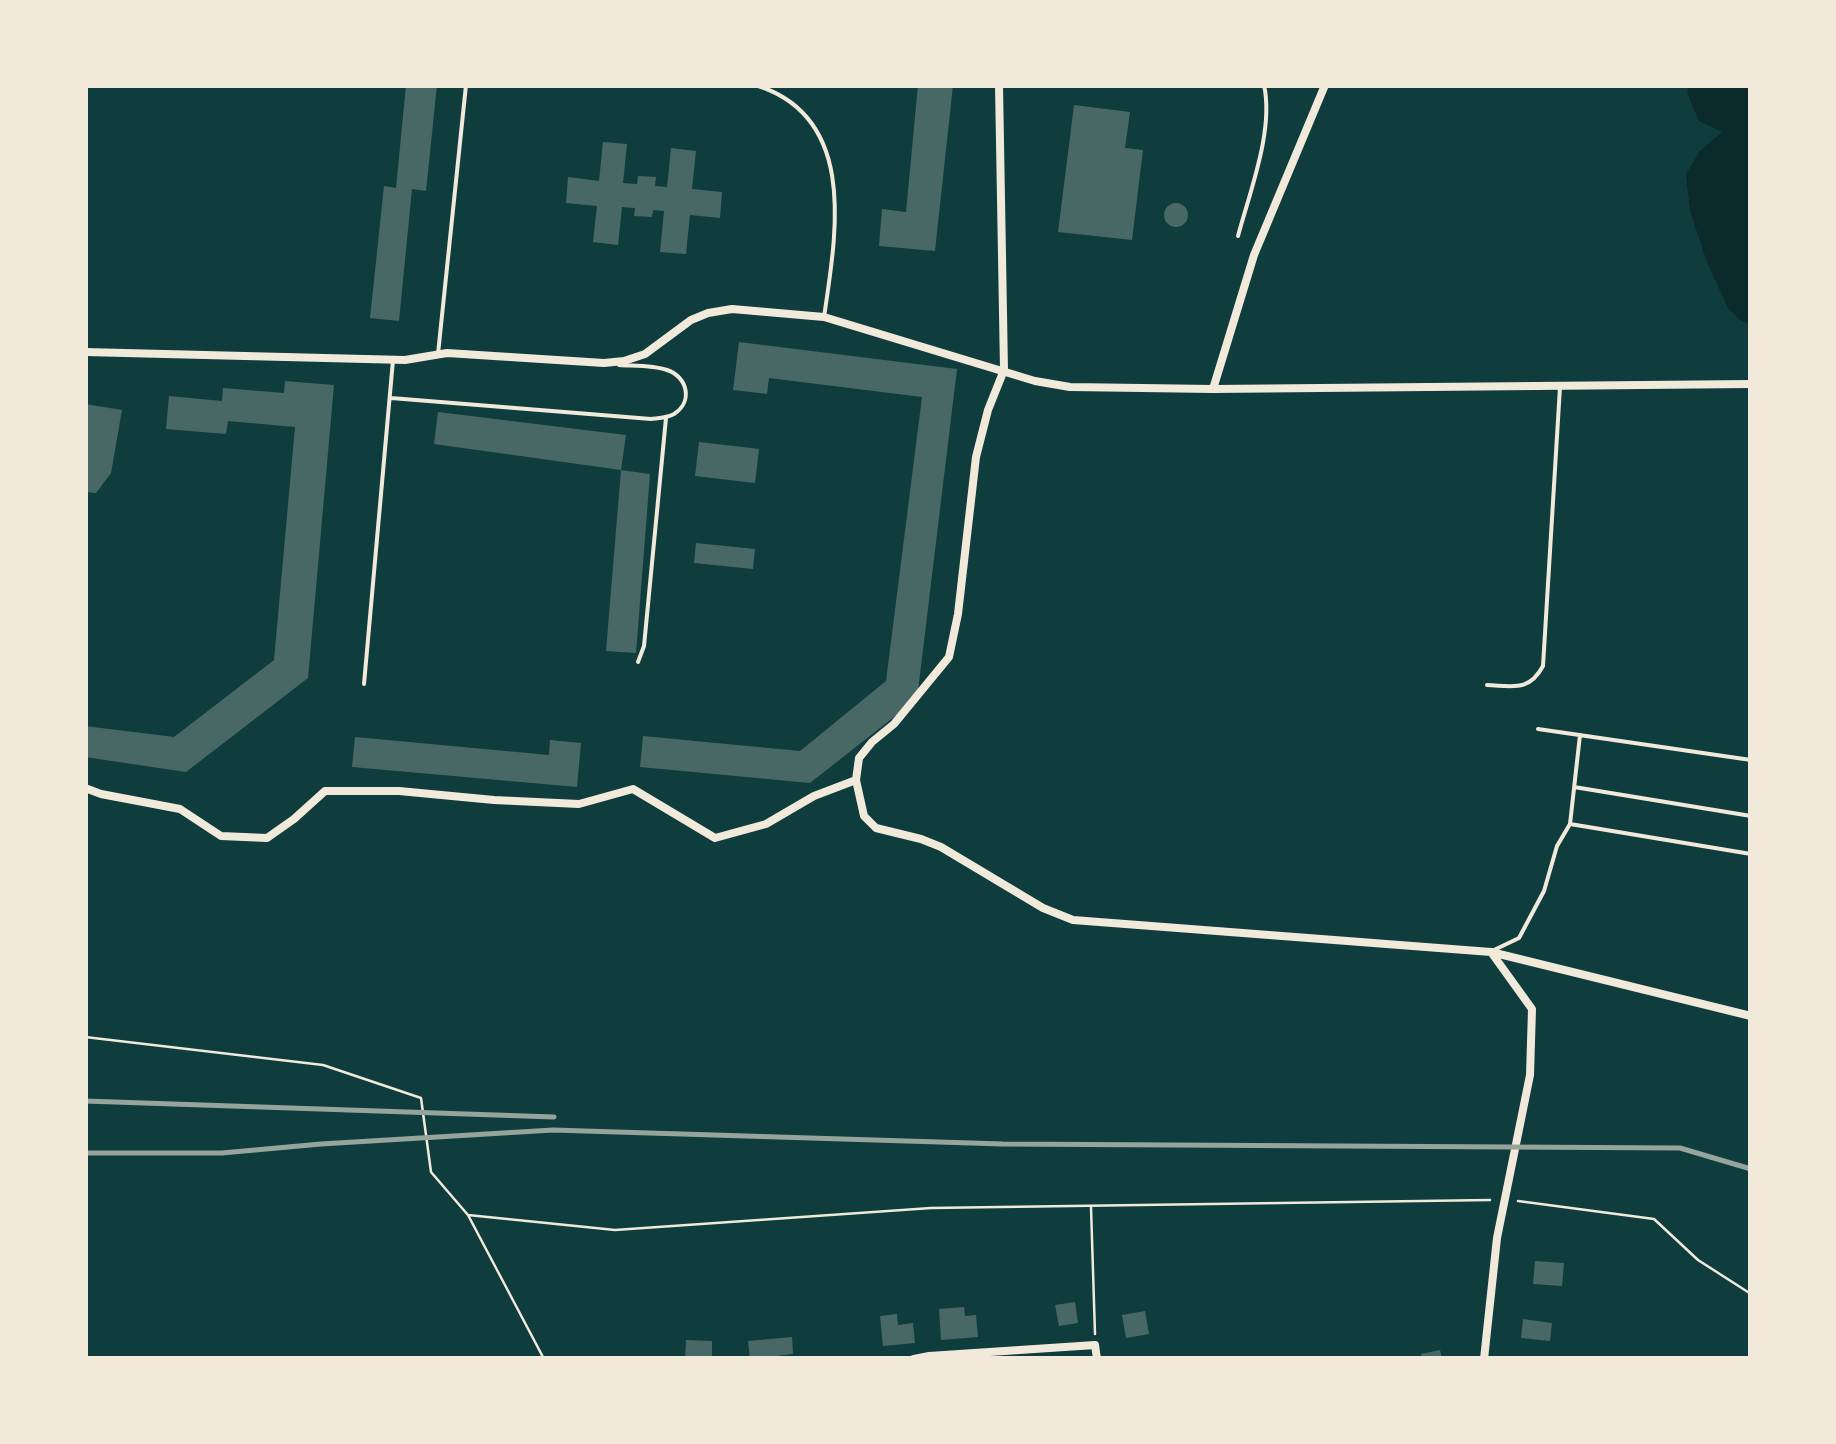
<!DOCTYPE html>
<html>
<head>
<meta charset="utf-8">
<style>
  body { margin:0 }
  #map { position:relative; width:1836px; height:1444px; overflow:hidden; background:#0f3d3e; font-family:"Noto Sans",sans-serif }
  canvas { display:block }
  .frame { position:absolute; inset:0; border:88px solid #f1e9da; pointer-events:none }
</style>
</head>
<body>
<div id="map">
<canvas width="1836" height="1444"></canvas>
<div class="frame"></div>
</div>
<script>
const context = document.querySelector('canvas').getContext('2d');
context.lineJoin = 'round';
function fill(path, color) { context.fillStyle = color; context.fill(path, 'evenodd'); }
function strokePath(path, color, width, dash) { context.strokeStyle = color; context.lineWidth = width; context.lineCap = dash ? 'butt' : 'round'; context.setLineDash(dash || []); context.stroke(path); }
const water = new Path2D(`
  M1690,85H1751V325L1740,320L1728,308L1707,262L1690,211L1686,174L1700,151L1722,132L1699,121L1687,93Z`);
const building = new Path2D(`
  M406,85H437L426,191L412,189L399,321L370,318L384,186L396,188Z
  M918,85H953L935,251L879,246L882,209L906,212Z
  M1074,105L1130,112L1125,148L1143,150L1132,240L1058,232Z
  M603,142L627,144L623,183L637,184L638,176L656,177L655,186L667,187L671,148L696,151L692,189L722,192L720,218L690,215L686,254L660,252L664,211L653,210L652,217L634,216L635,208L622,207L618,245L593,242L597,206L566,203L568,177L599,181Z
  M1164 215a12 12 0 1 1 24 0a12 12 0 1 1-24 0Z
  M739,342L957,369L917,699L810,783L640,767L643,736L800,751L886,681L922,397L769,378L767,394L733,390Z
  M285,381L334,385L308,678L186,772L85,757V726L174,737L274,660L295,427L228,421L226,434L166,429L169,396L222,401L223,388L284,393Z
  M85,404L122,410L111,473L96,493L85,492Z
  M438,412L626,435L621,470L434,444Z
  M699,442L759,449L755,483L695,476Z
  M621,470L650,474L636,653L606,651Z
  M696,543L755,549L753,569L694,563Z
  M355,737L549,755L550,740L581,743L577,787L352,767Z
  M1535,1261L1564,1263L1562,1286L1533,1284Z
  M1075,1302L1078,1323L1059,1326L1055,1305Z
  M964,1307L965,1316L976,1315L978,1337L941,1340L939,1309Z
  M1145,1311L1149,1334L1126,1338L1122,1315Z
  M897,1314L898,1325L913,1323L915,1343L883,1346L880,1316Z
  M1523,1319L1552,1323L1550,1341L1521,1338Z
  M792,1337L793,1354L750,1359L748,1341Z
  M686,1340L712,1341V1359H685Z
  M1440,1350L1442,1359H1422L1421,1354Z`);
const path = new Path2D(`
  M85,1037L323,1065L421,1098L431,1172L468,1215L544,1359
  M1518,1201L1654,1219L1698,1260L1751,1294
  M1091,1207L1095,1334
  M468,1215L615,1230L931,1208L1490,1200`);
const service = new Path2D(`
  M755,85C859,116 836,235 824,317
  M1238,236C1250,191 1274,130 1264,85
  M438,354L466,85
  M391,398L651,419C659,418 667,418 674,414C693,402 688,377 667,370C653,365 634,366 619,365
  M638,662L644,646L666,418
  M364,684L393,360
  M1487,685C1513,686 1529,692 1543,666L1560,387
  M1538,729L1751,760
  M1580,735L1570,824L1751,854
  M1574,787L1751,816
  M1492,951L1519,938L1544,891L1557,846L1570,824`);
const minor = new Path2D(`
  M999,85L1004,370L988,410L976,457L958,614L949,657L894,724L872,742L859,758L856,780L864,816L876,828L921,839L941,847L1043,908L1073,920L1491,952L1751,1016
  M85,352L405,360L447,353L604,363L624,361L645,354L691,320L708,313L732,309L824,317L1035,381L1070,387L1213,389L1751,384
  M1213,389L1254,255L1325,85
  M85,788L101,794L180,809L221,836L267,838L294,819L325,791H399L494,800L579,804L633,789L715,838L766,824L814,796L856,780
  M914,1359L929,1356L1095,1345L1097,1359
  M1484,1359L1497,1238L1530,1075L1532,1009L1491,952`);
const rail = new Path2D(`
  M85,1101L554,1117
  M85,1153H222L321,1144L553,1130L1003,1144L1680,1148L1751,1169`);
fill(water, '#0a2a2b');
fill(building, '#486865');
strokePath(path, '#f1e9da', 2.5);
strokePath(service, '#f1e9da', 4);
strokePath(minor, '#f1e9da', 8);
strokePath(rail, '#97a49c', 5);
</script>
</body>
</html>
